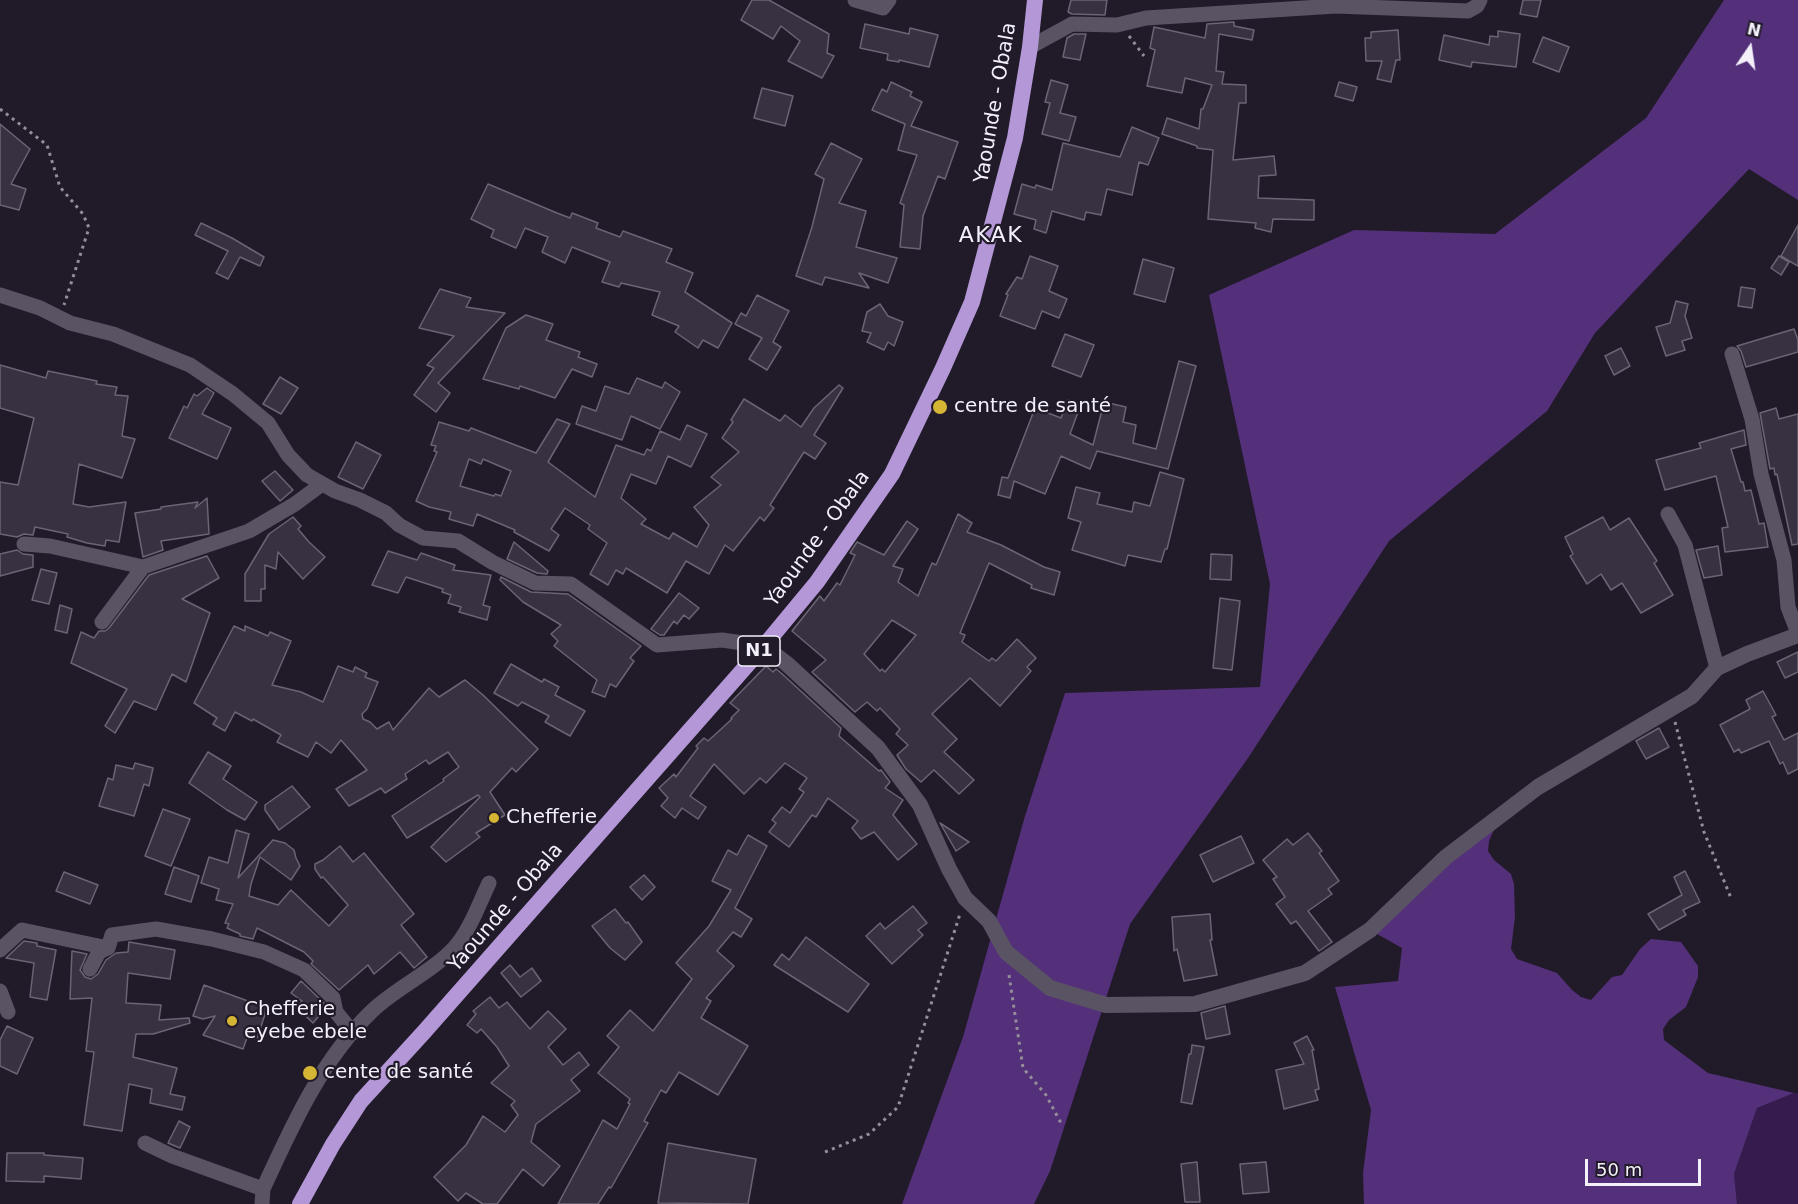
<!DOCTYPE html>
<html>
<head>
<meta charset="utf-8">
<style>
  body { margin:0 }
  #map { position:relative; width:1798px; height:1204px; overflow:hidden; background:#211b29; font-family:"DejaVu Sans",sans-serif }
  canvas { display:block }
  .north { position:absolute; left:1720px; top:18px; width:60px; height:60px; -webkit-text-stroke:4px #211b29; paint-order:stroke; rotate:13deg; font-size:16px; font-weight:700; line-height:24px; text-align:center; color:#f4f0fa }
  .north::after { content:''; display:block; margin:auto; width:21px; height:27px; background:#f4f0fa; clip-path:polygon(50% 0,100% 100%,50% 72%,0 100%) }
  .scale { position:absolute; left:1585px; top:1159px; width:116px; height:27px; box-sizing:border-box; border:3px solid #f4f0fa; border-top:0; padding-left:8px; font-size:18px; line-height:21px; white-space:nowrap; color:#f4f0fa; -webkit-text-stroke:4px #211b29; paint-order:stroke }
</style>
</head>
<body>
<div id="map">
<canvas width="1798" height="1204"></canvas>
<div class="north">N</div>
<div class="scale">50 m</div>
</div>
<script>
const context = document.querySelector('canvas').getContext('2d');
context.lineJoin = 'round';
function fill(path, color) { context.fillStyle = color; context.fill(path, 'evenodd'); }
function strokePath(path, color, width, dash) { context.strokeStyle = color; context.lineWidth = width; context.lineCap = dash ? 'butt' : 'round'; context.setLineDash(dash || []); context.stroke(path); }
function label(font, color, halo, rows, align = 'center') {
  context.font = font + ' "DejaVu Sans",sans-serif'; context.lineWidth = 4.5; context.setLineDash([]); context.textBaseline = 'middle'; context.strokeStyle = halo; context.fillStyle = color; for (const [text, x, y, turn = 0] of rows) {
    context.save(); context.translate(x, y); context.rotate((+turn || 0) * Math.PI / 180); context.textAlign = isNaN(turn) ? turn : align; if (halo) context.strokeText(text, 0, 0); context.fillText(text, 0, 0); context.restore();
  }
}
const green = new Path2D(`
  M1794,1093H1798V1204H1737L1734,1174L1757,1108Z`);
const forest = new Path2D(`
  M1724,0H1798V200L1749,169L1595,333L1547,411L1389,541L1248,758L1130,924L1050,1171L1034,1204H902L963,1037L1025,816L1065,693L1260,687L1270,584L1209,295L1354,230L1495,234L1646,118Z
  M1500,816L1489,841L1488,851L1494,860L1511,874L1514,884L1515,917L1511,949L1517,959L1557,973L1572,990L1581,997L1591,1000L1612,977L1622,975L1640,949L1651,939L1681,942L1698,966V977L1686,1007L1669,1020L1663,1029L1664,1040L1708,1073L1794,1093L1757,1108L1734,1174L1737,1204H1364L1363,1173L1371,1110L1335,987L1398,981L1402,948L1370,930Z`);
const building = new Path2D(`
  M752,0H769L829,34L827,53L834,56L822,78L788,61L800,41L781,26L773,39L741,20Z
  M1071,0H1107L1105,15L1072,14L1068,12Z
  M1523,0H1541L1537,17L1520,14Z
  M1234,22V26L1254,30L1252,40L1219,34L1216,71L1224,72L1222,84L1246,85V103H1239L1233,160L1274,156L1276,175L1259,176L1258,198L1314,200V220L1273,219L1271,232L1255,228L1256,223L1208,219L1213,150L1197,148V146L1162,134L1167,118L1199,129L1201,109H1203L1212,85L1185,78L1182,93L1147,86L1155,50L1150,48L1154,27L1205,38L1207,24Z
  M865,24L909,34L910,28L938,35L929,67L899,60V62L887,60L888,54L860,48Z
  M1398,30L1400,60H1396L1391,82L1377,79L1382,61H1366L1365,38H1371V32Z
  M1498,31L1520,34L1516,67L1472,62L1471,67L1439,60L1444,35L1489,45L1490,36L1498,37Z
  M1074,34H1086L1080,60L1063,57L1067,38Z
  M1543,37L1569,47L1559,72L1533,62Z
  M1051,80L1068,85L1060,113L1076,117L1069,141L1042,134L1050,103L1045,102Z
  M891,82L912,92L910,96L922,102L911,126L958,142L945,179L938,176L923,216L920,249L900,247L904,205L900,203L917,155L898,150L905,124L872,110L882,89L887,92Z
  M1339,82L1357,87L1353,101L1335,96Z
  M762,88L793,96L785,126L754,118Z
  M0,124L30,149L11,184L26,189L19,210L0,205Z
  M1132,127L1159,138L1148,165L1139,162L1132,195L1107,189L1101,215L1086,212L1084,220L1052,211L1046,233L1034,229L1036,220L1014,214L1022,184L1035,188L1036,185L1052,190L1063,143L1120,157Z
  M831,143L862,159L839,203L866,211L856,247L897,258L888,283L859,273L869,288L825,277L822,285L796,276L812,227L824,179L815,174Z
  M488,184L557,213L570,218L572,213L598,223L596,228L620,237L623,231L672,249L666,262L693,273L685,292L732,323L718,348L703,340L698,348L675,332L679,326L652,315L660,292L621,283L619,287L602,282L610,262L572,247L565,263L542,252L548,237L525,228L516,248L491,237L494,230L471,219Z
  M201,223L232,238L264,257L260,266L240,257L228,279L216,273L228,251L195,235Z
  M1798,225V266L1781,256Z
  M1030,256L1058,266L1049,291L1067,299L1059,318L1042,311L1035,329L1000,316L1008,295L1006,294L1017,277L1022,279Z
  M1779,256L1789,262L1781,275L1771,268Z
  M1143,259L1174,268L1165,302L1134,294Z
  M1741,287L1755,289L1752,308L1738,306Z
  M440,289L471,298L466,307L505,313L438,383L450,393L436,412L414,395L434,368L427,365L454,336L419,328Z
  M757,295L789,311L773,342L781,347L767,370L749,359L762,338L735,324L741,313L746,316Z
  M1676,301L1688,304L1685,316L1692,338L1682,341L1685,350L1666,356L1656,327L1670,323Z
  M880,304L888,316L903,322L894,346L888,342L884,350L867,342L871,333L862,331L867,312Z
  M526,315L553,324L546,340L580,352L578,357L597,364L592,377L572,369L555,398L520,386L519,389L483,379L506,328Z
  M1794,329L1798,340V352L1746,367L1741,351L1737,346Z
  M1065,334L1094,345L1081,377L1052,366Z
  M1621,348L1630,366L1614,375L1605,356Z
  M1179,361L1196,366L1168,469L1097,451L1090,469L1061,456L1045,494L1014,481L1010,498L998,495L1002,477L1008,478L1035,408L1061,418L1068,400L1081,404L1070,434L1093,445L1104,402L1126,407L1123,422L1136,425L1133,443L1156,449Z
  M0,365L46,378L48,371L97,381L96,384L117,387L115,395L128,396L122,436L135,439L122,478L79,464L73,504L89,507L126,502L119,542L106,540L105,546L87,543L67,537L68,534L35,527L33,535L24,534L17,537L0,534V482L18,485L34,418L0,408Z
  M280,377L298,388L281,414L263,404Z
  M637,378L662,388L665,382L680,392L660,429L631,416L622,440L576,424L582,406L596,411L605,386L629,394Z
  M839,385L843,388L814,435L826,443L815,459L804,452L770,505L774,508L764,521L760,517L733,551L725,545L709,574L686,561L667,593L626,568L623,574L616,570L608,585L590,574L607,543L588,529L590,525L565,508L551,529L559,535L549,551L514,532L515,530L477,514L473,526L449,519L451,512L429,507L416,501L437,452L434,451L436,446L431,445L439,422L469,431L471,428L536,453L557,419L570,424L548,462L595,497L616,445L644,455L647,449L651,451L660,431L680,440L687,425L707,434L691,467L668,456L656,484L631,474L621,498L646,519L641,524L669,539L673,533L697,547L709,525L694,507L721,485L711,477L739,452L722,438L733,422L731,420L744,399L780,421L785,415L801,427L814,408ZM469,459L481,464L483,459L511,471L501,496L495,494L494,496L460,486Z
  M207,388L214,393L202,414L231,428L217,459L169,438L184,406L187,408L194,394L197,396Z
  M1776,408L1779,419L1798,414V544L1792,545L1777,474L1775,475L1774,468L1770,469L1760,413Z
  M1744,430L1746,445L1731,449L1741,482H1743L1745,491L1751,490L1759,524L1764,523L1768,547L1725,552L1722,528L1728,527L1716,476L1665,490L1656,460L1701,448L1699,443Z
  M356,442L381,455L363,489L338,477Z
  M275,471L293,490L280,501L262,481Z
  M1160,472L1184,479L1167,549H1165L1161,562L1128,555L1125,566L1072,550L1081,522L1068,518L1076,487L1100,493L1097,504L1132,512L1134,502L1150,506Z
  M207,498L209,534L161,541L163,550L143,557L135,513L161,509V507L198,502L195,508Z
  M958,514L972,523L967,532L1001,545L1044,567L1060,572L1054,595L1031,588L1032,585L989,563L960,633L965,635L962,642L989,661L992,658L996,661L1017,639L1036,658L1027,667L1031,671L1000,706L970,678L932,714L957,739L944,752L974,780L959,794L934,770L921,782L906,769L897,755L908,745L896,734L900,729L880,708L877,711L867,702L855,712L812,672L826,660L792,631L820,596L824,601L837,583L840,585L855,555L850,553L857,542L884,555L907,521L918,529L893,566L903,569L898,582L918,596L932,563L936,565ZM892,620L916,635L885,672L882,669L880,671L864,654Z
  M293,517L301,526L298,529L309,542L325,557L303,579L278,552L276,569L265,565V589H261V601H245V574L269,534Z
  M1603,517L1610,530L1629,518L1657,561L1654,563L1673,595L1641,613L1622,583L1611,590L1601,574L1587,584L1570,556L1573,554L1565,537Z
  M514,542L548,571L547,574L537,573L507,559Z
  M1718,546L1722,575L1704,578L1696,550Z
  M17,550L23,554L33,555V567L0,576V554Z
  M388,551L417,560L421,553L455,565L453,570L491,575L483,605L490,607L487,620L459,612L461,607L448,603L451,595L442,592L443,589L406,577L398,593L372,585Z
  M1211,554L1232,555L1231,580L1210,579Z
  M207,556L219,578L182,599L210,613L186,682L172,674L156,710L134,701L115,733L105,726L127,689L71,663L81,632L94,638L99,631H105L109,628L149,575Z
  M41,569L57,573L49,604L32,600Z
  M501,577L531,592L568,594L641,646L630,658L634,661L616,687L610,684L605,697L592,692L597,680L554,646L558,641L551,634L561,625L523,602L500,580Z
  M679,593L699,608L689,619L684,615L677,624L674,621L664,635H660L651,629Z
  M1220,598L1240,601L1232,670L1213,668Z
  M60,605L72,609L67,633L55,630Z
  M234,626L245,631V626L268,636L270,632L291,641L272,685L301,692L323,702L338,666L353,672L355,667L367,673L365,677L378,682L367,709L362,714L363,719L370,722L377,729L389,722L393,730L429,688L439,697L465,680L483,695L538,749L516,772L512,768L490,792L505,815L476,833L480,837L446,862L431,847L480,797L478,795L407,838L392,816L444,781L443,779L459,767L448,752L429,764L426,760L405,774L407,779L385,793L381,788L349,806L336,789L367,770L341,740L331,753L316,742L308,757L277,742L281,735L253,719L252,721L235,712L225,731L213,724L217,718L194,703Z
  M1798,652V672L1785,678L1777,662Z
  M511,664L542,682L544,679L559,687L555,695L585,711L570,736L545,722L549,716L522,702L518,706L494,693Z
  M766,666L773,672L776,669L780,672L841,728L839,736L879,771L881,770L890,782L885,788L903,800L893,815L917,844L898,860L874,832L861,839L852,828L858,821L828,798L816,817L812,815L789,847L769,832L776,823L772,820L782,807L790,813L804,792L799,789L807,778L785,763L766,783L760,778L744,794L714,764L690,796L706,807L698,819L682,808L675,818L661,806L668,798L659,788L674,774L676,777L698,748L696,746L704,738L708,741L732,719L731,718L739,710L730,703Z
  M1763,691L1776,715L1772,717L1784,740L1798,733V769L1788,774L1783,762L1780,764L1769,741L1741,753L1739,749L1734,752L1720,725L1750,709L1746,700Z
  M1659,728L1669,747L1646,759L1636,741Z
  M208,752L231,766L223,779L257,802L245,820L227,810L189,783Z
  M135,763L153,768L149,786L144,784L134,816L99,806L108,778L113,780L116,765L133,769Z
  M292,786L310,807L279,830L265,810V805Z
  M163,809L190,819L171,866L145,856Z
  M940,823L969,842L956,851Z
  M236,830L249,834L238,878L273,840L285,843L294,850L296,858L300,866L291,880L260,857L251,884L249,896L278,905L291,890L329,926L348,905L323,877L321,878L315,869V864L323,860L340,846L353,862L364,853L414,914L401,925L427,957L414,968L400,952L374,974L368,965L339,990L311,964L313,961L304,952L257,928L253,939L240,936V934L227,928L229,924L225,923L233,904L216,900L219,889L201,883L209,857L228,863Z
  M1308,833L1322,851L1319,853L1339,881L1328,889L1332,894L1308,911L1332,942L1319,951L1296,921L1291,924L1276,904L1285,897L1273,879L1277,877L1263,860L1287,839L1293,845Z
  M748,835L767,846L735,908L752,919L741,937L733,932L717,951L734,966L706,998L711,1001L701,1018L748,1046L718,1095L679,1072L666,1093L661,1090L644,1121L648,1123L611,1188L609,1187L598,1204H558L603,1120L617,1129L630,1104L628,1103L630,1099L598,1073L619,1047L607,1036L630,1010L653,1031L692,979L676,963L709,926L731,890L712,881L728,850L737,855Z
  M1241,836L1254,863L1213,882L1200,855Z
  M174,867L199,876L191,902L165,894Z
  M1685,871L1700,902L1683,910L1686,915L1659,930L1648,914L1682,895L1674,877Z
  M64,872L98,885L90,904L56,891Z
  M644,875L655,887L642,900L630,887Z
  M913,906L927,923L918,930L923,935L892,964L866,936L880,923L885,929Z
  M615,909L626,923L628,922L642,942L625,960L610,948L592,926Z
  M1210,914L1212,940H1210L1217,975L1184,981L1177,949L1174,951L1172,917Z
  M806,937L869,984L848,1012L774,965L782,954L789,960Z
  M24,941L37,943V946L56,950L47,1000L30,997L34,963L6,958Z
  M129,942L175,950L170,979L128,973L126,1003L161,1005L159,1020L189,1018L190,1023L153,1034H136L133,1057L177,1068L170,1094L185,1097L182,1110L150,1103L152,1089L129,1084L122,1131L84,1125L94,1052L86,1051L92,998L70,999L72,951L87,954L80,970L85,977L91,979L98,974L106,960L116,953L128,952Z
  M510,965L520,977L532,968L541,981L521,997L501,973Z
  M301,981L324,1003L325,1009L313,1023L296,1007L302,1001L291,993Z
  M204,985L267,1008L257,1039L248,1035L243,1049L203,1035L215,1016L203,1019L193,1016Z
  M490,997L499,1008L507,1002L530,1029L548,1011L566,1029L548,1047L563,1065L579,1052L589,1065L571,1080L580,1091L536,1124L531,1142L560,1166L543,1186L523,1169L497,1204H483L466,1193L458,1201L434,1177L466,1145L483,1116L505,1132L518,1115L511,1105L515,1101L491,1083L509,1066L497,1047L481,1029L477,1033L467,1025L476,1014L473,1011Z
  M1225,1006L1230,1034L1206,1039L1201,1013Z
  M7,1026L33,1038L17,1074L0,1066V1040Z
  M1307,1036L1314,1050H1312L1319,1089L1315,1090L1318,1100L1284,1109L1276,1070L1304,1064L1294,1043Z
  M1192,1045L1204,1047L1192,1104L1181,1102L1189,1054H1191Z
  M179,1121L190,1127L180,1148L168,1143Z
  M668,1143L756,1159L748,1204L658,1203Z
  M7,1153H44V1155L83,1158L81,1179L44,1176V1182L6,1181Z
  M1197,1162L1200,1202H1185L1181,1164Z
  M1266,1162L1269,1192L1243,1194L1240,1164Z`);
const path = new Path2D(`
  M1129,36L1144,56
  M0,109L47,145L60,187L83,214L89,228L64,305
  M1675,722L1704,832L1731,898
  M1009,975L1023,1068L1046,1095L1062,1125
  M825,1152L869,1134L898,1107L960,914`);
const minor = new Path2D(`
  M855,0L883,8L889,0
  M1030,47L1072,24L1117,25L1146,18L1336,6L1468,11L1477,6L1480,0
  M0,295L40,308L70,323L113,334L190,365L233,394L268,423L288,455L307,475L335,491L360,500L386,513L399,525L423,538L458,541L492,562L535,583L571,584L657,645L722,640L764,646
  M1732,354L1752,419L1761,474L1784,560L1788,607L1798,633
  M1668,514L1685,545L1717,668
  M24,544L50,546L143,567
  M102,622L143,567L249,531L295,504L322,484
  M0,950L22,930L108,948
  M90,969L99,952L108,948L112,935L156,929L212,939L264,952L304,970L333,998L336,1012L353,1033
  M0,991L8,1012
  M145,1143L172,1156L263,1189
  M262,1204L263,1189C292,1126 321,1060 372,1011C397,987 431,973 455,947C470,930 479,904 489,883`);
const tertiary = new Path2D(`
  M764,646L787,664L878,748L920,805L949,869L965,898L989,921L1006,952L1050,988L1106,1005L1195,1004L1305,973L1370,930L1446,857L1538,787L1692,696L1717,668L1747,654L1798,635`);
const trunk = new Path2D(`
  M300,1204L333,1144L361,1101L424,1032L764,646L817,582L892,474L943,368L972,302L1015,138L1030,47L1035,0`);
const markers = [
  [940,407,8,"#d5b534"],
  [494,818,6,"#d5b534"],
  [232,1021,6,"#d5b534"],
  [310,1073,8,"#d5b534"]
];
const shields = [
  [759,651,42]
];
const shieldNames = [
  ["N1",759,651]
];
const streetNames = [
  ["Yaounde - Obala",996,103,-80],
  ["Yaounde - Obala",818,539,-54],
  ["Yaounde - Obala",506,908,-49]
];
const poiNames = [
  ["centre de santé",954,407],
  ["Chefferie",506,818],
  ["Chefferie",244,1010],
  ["eyebe ebele",244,1033],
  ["cente de santé",324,1073]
];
const quarterNames = [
  ["AKAK",991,236]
];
fill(green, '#351b4e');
fill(forest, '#542f7a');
fill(building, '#383141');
strokePath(building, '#6b6475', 1.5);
strokePath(path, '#938e9a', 3, [3, 4.5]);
strokePath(minor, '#5a5364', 15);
strokePath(tertiary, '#5a5364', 16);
strokePath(trunk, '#b397d6', 16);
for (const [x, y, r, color] of markers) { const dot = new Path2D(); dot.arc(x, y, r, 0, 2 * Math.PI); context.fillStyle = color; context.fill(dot); strokePath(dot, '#211b29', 2); }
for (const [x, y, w] of shields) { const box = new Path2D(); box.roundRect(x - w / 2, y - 15, w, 30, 4.5); context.fillStyle = '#211b29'; context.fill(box); strokePath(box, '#f4f0fa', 1.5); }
label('bold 18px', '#f4f0fa', null, shieldNames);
label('20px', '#f4f0fa', '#211b29', streetNames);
label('20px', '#f4f0fa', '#211b29', poiNames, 'left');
context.letterSpacing = '1.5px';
label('22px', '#f4f0fa', '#211b29', quarterNames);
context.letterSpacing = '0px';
</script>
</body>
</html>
